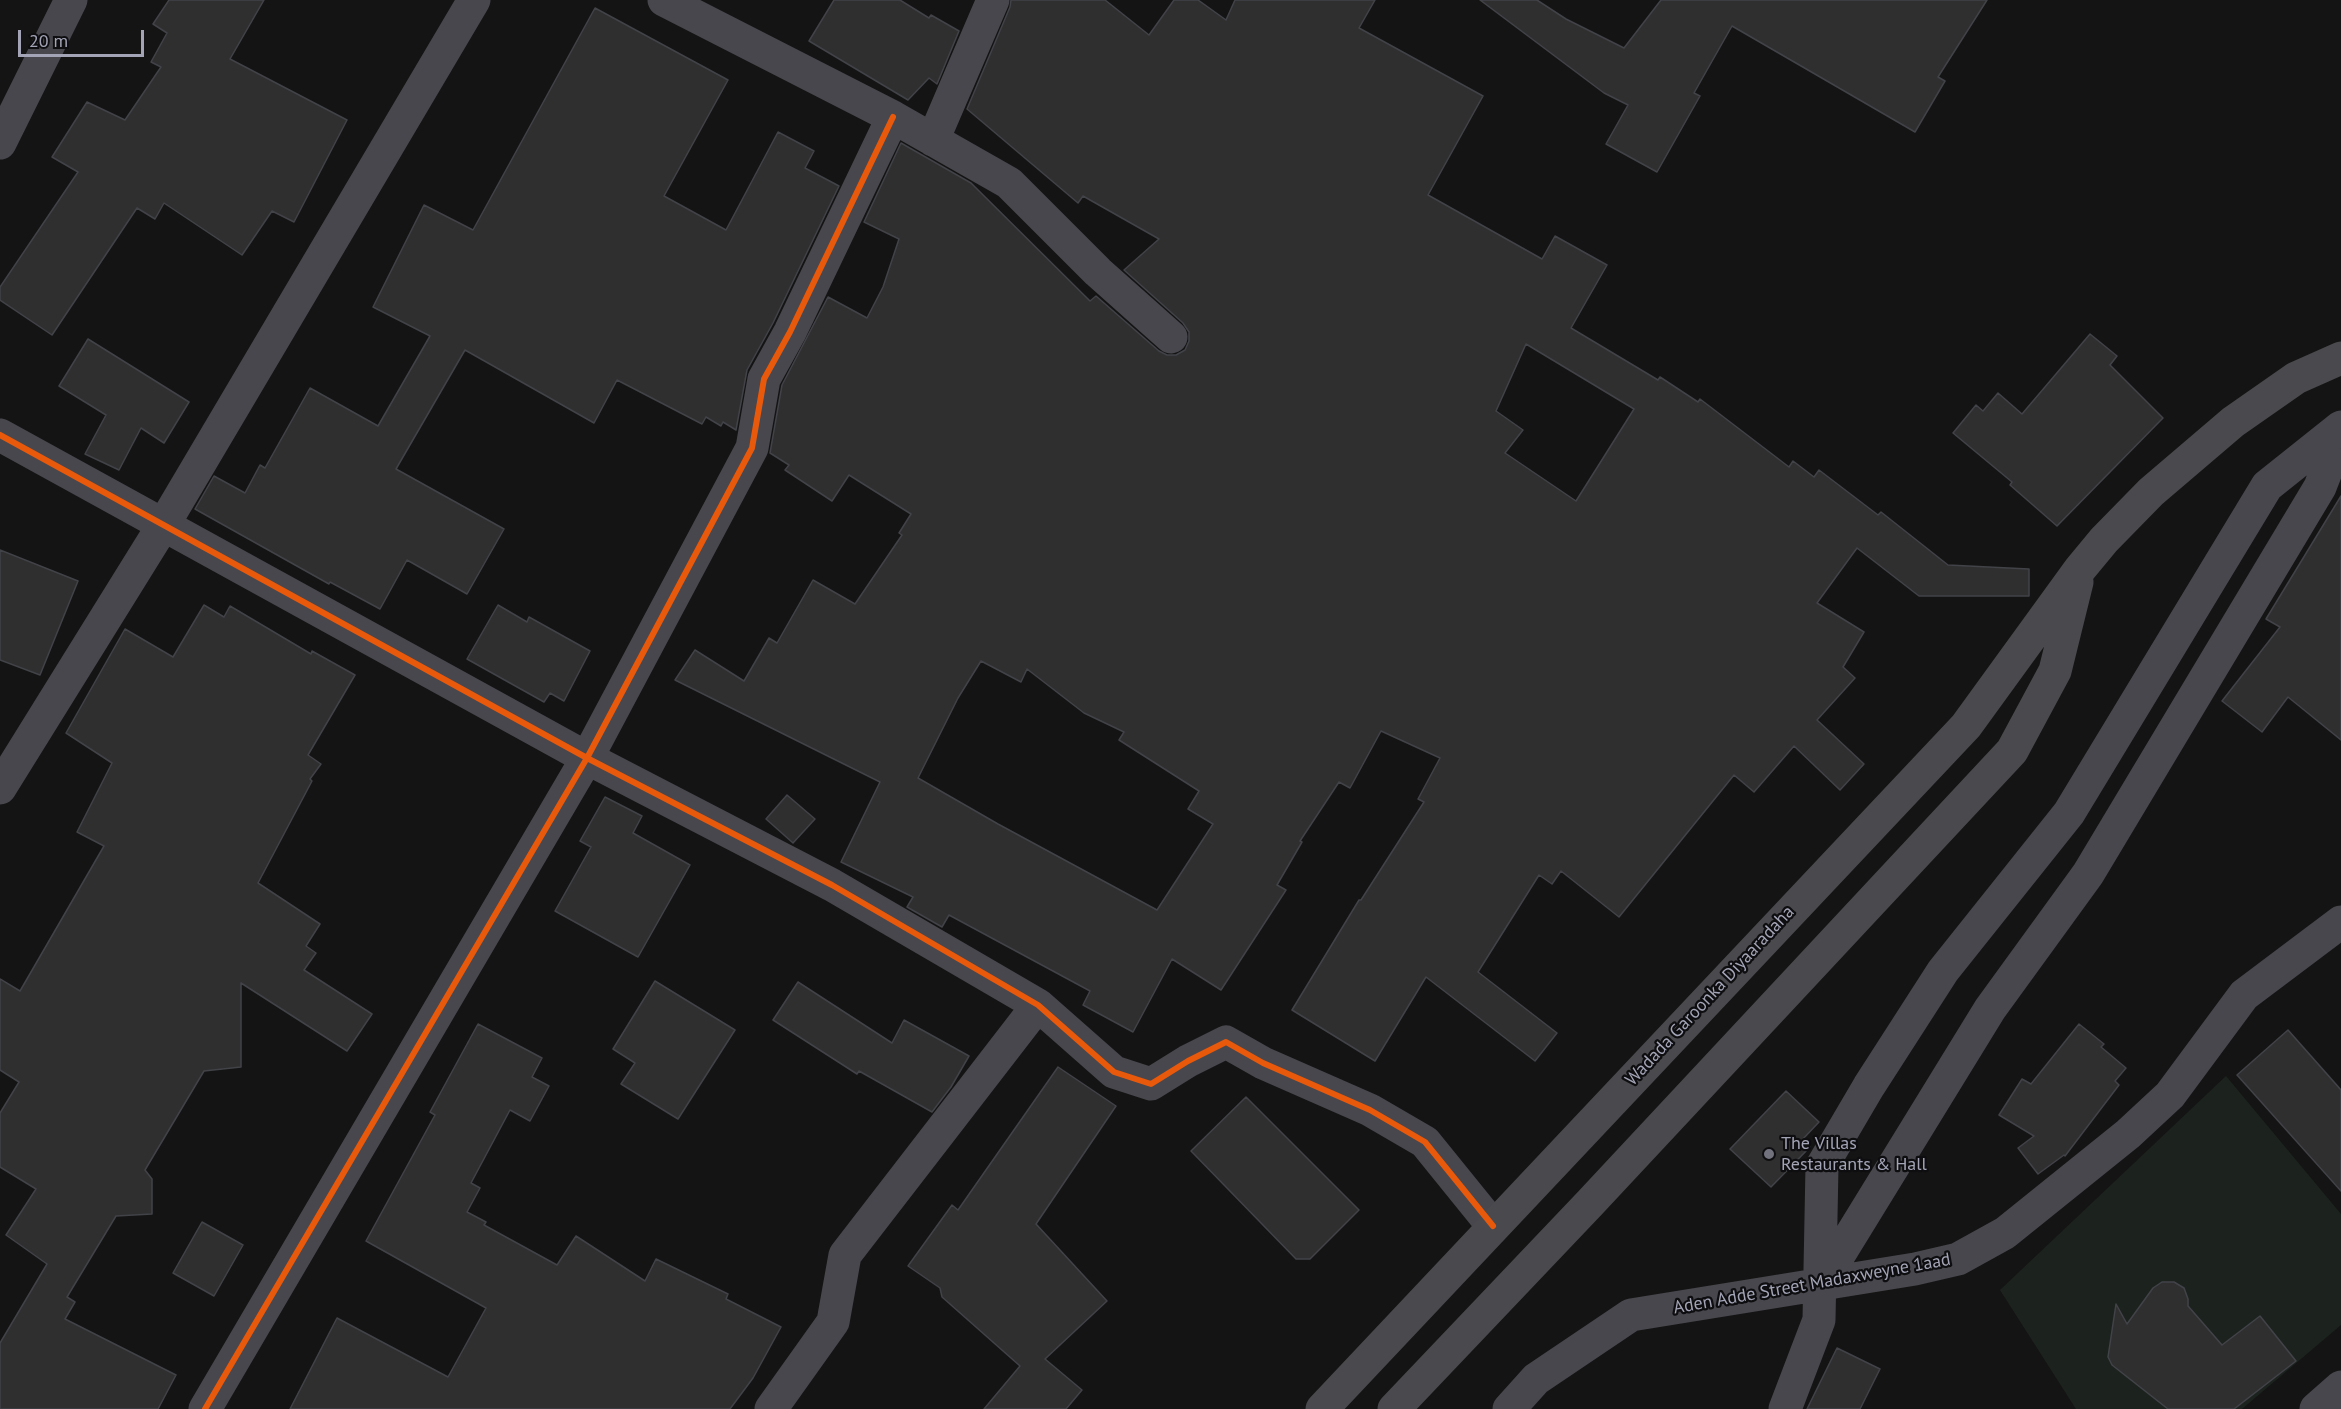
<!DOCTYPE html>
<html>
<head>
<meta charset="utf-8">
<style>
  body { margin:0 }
  #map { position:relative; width:2341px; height:1409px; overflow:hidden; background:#141414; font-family:"PT Sans",sans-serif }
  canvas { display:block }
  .scale { position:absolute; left:18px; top:30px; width:126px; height:27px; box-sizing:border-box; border:3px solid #a3a5b7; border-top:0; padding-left:8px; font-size:18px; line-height:21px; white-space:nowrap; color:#a3a5b7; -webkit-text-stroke:4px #0e0e10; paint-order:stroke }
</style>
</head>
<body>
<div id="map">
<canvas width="2341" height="1409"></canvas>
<div class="scale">20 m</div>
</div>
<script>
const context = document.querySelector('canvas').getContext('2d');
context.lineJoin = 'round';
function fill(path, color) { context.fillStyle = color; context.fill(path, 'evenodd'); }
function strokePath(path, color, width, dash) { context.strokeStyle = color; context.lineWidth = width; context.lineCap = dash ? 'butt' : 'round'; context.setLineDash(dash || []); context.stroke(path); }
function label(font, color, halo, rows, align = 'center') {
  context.font = font + ' "PT Sans",sans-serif'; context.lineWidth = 4.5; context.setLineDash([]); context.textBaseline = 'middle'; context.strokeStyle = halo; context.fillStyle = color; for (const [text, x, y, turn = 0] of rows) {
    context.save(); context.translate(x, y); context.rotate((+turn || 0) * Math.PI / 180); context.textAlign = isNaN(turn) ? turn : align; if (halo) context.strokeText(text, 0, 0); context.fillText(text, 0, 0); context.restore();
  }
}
const green = new Path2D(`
  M2226,1076L2341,1214V1325L2242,1409H2076L2000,1290Z`);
const building = new Path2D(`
  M169,0H264L230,59L347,120L294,222L272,211L242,255L164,203L155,219L137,208L52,335L0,300V287L78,172L52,157L87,102L125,120L161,67L151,62L167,33L153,24Z
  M834,0H900L929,18L931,15L959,31L937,84L929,78L908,100L809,41Z
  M1011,0H1105L1149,35L1174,0H1198L1226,20L1235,0H1375L1359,28L1483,96L1428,195L1542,259L1555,236L1607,265L1571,328L1658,380L1660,377L1698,402L1700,399L1789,467L1793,461L1814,477L1819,470L1878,515L1881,512L1948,565L2029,569V596H1919L1857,548L1817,603L1864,632L1843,667L1855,678L1817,720L1864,764L1840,790L1794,746L1754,792L1734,775L1619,917L1561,871L1552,884L1539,875L1478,972L1557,1033L1535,1061L1426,977L1375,1061L1292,1010L1359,900H1361L1424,802L1418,799L1440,758L1381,731L1350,788L1339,782L1300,841L1302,842L1277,885L1286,890L1221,990L1172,959L1133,1032L1083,1005L1090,991L949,915L942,927L907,907L913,897L841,862L880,782L675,680L695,650L744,681L769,638L777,643L813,580L855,604L902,535L899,533L911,514L849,475L832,501L785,470L789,465L770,453L782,385L828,297L867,318L883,287L899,239L864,222L901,143L971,183L1090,301L1096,296L1159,351L1167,355H1176L1185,350L1189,341V332L1183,323L1124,270L1159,239L1083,196L1078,203L967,109L1010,7ZM1526,344L1634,409L1576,501L1505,453L1523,430L1496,411ZM981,661L1021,682L1027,669L1084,713L1124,732L1119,740L1199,791L1188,809L1213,824L1157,910L998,824L918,778L958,698Z
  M1480,0H1537L1566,19L1624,48L1661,0H1987L1938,77L1945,81L1915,132L1732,26L1694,93L1700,96L1657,172L1606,144L1628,105L1604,93Z
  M595,8L728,80L664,196L726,230L778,132L814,151L805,168L839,186L773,323L747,370L736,430L723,422L721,426L706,417L702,424L617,380L594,423L465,350L396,469L504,529L467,594L407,560L380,609L330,582L329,584L195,509L214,476L245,493L260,465L265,468L310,388L378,426L430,336L373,307L424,205L473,230Z
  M2090,334L2117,356L2110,365L2163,418L2057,526L2010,485L2012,482L1953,433L1976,405L1983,411L1998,393L2022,414Z
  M88,339L189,402L164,443L141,428L119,470L85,454L106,415L59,386Z
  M2341,496V740L2288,697L2262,732L2222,701L2280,627L2266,619Z
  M0,550L78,581L40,675L0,660Z
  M204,605L224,617L230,606L311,654L312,651L355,675L308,755L321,764L310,779L312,781L258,883L320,924L306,946L316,953L304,970L372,1014L347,1051L241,983V1067L204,1071L145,1170L152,1179V1214L116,1216L67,1297L75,1302L65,1319L176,1375L158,1409H0V1343L47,1264L6,1235L36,1189L0,1167V1113L19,1082L0,1070V979L20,991L104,846L77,832L112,763L66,733L125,629L173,657Z
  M498,605L527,622L529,617L590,651L564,701L550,693L544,702L467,659Z
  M787,795L815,819L793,843L766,819Z
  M605,797L642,816L633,833L690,865L638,957L555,911L591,847L580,841Z
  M655,981L735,1030L678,1119L621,1084L635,1063L613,1049Z
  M798,982L892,1043L904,1020L969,1056L951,1087L932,1112L859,1071L857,1074L773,1020Z
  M478,1024L542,1058L532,1077L549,1086L530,1121L510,1110L471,1183L480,1188L467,1212L486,1222L484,1225L557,1265L576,1236L645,1281L656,1259L728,1294L726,1299L781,1327L753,1378L730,1409H290L337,1318L448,1377L486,1308L366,1241L435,1115L430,1112Z
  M2079,1024L2104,1044L2101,1047L2126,1068L2115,1081L2119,1085L2065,1156L2064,1155L2038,1174L2018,1148L2034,1136L1999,1115L2022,1079L2031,1084Z
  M2288,1030L2341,1090V1191L2237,1075Z
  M1058,1067L1116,1106L1036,1224L1107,1301L1045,1359L1082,1390L1066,1409H984L1020,1366L942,1297L940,1288L908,1266L952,1205L958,1210Z
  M1786,1091L1819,1122L1802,1140L1810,1147L1771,1187L1730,1149Z
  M1246,1097L1359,1210L1310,1259H1296L1191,1151Z
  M202,1222L243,1245L214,1296L173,1273Z
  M2162,1282H2174L2184,1288L2188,1299V1306L2222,1345L2260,1316L2296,1361L2234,1409H2168L2112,1365L2108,1357L2116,1304L2127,1324L2153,1288Z
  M1837,1348L1880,1369L1860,1409H1807Z`);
const minor = new Path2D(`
  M664,0L893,117L1009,183L1098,272L1171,337
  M933,140L993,0
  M0,143L71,0
  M0,435L587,758L832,885L1038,1005L1114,1072L1151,1084L1188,1061L1226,1042L1263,1063L1370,1110L1425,1142L1493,1226
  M0,788L164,524L474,0
  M1821,1284L1990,1009L2088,874L2320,487L2341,433
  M205,1409L587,758L752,448L764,379L790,332L893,117
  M771,1409L833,1322L845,1255L1038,1005
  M1509,1409L1536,1379L1631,1315L1915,1269L1958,1259L2005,1233L2128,1134L2170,1095L2244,995L2341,922
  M1785,1409L1819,1320L1822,1166L1869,1086L1943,971L2069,813L2267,486L2341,427
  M2316,1409L2341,1387`);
const major = new Path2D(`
  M1322,1409L1966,726L2080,569L2104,540L2151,492L2233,422L2296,378L2341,358
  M1394,1409L1590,1203L2012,751L2055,671L2077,582`);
const cycleway = new Path2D(`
  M0,435L587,758L832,885L1038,1005L1114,1072L1151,1084L1188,1061L1226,1042L1263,1063L1370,1110L1425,1142L1493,1226
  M205,1409L587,758L752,448L764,379L790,332L893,117`);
const markers = [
  [1769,1154,6,"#71727e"]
];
const streetNames = [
  ["Wadada Garoonka Diyaaradaha",1710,996,-47],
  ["Aden Adde Street Madaxweyne 1aad",1812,1284,-10]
];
const poiNames = [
  ["The Villas",1781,1144],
  ["Restaurants & Hall",1781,1165]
];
fill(green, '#1c231e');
fill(building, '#2f2f30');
strokePath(building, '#424348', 1.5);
strokePath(minor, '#48474d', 33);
strokePath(major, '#4a4a4e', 33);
strokePath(cycleway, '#e8590c', 6);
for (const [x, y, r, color] of markers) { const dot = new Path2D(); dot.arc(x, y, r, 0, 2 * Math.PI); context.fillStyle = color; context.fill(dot); strokePath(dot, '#0e0e10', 2); }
label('18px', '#a3a5b7', '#0e0e10', streetNames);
label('18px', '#a3a5b7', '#0e0e10', poiNames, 'left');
</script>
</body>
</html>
